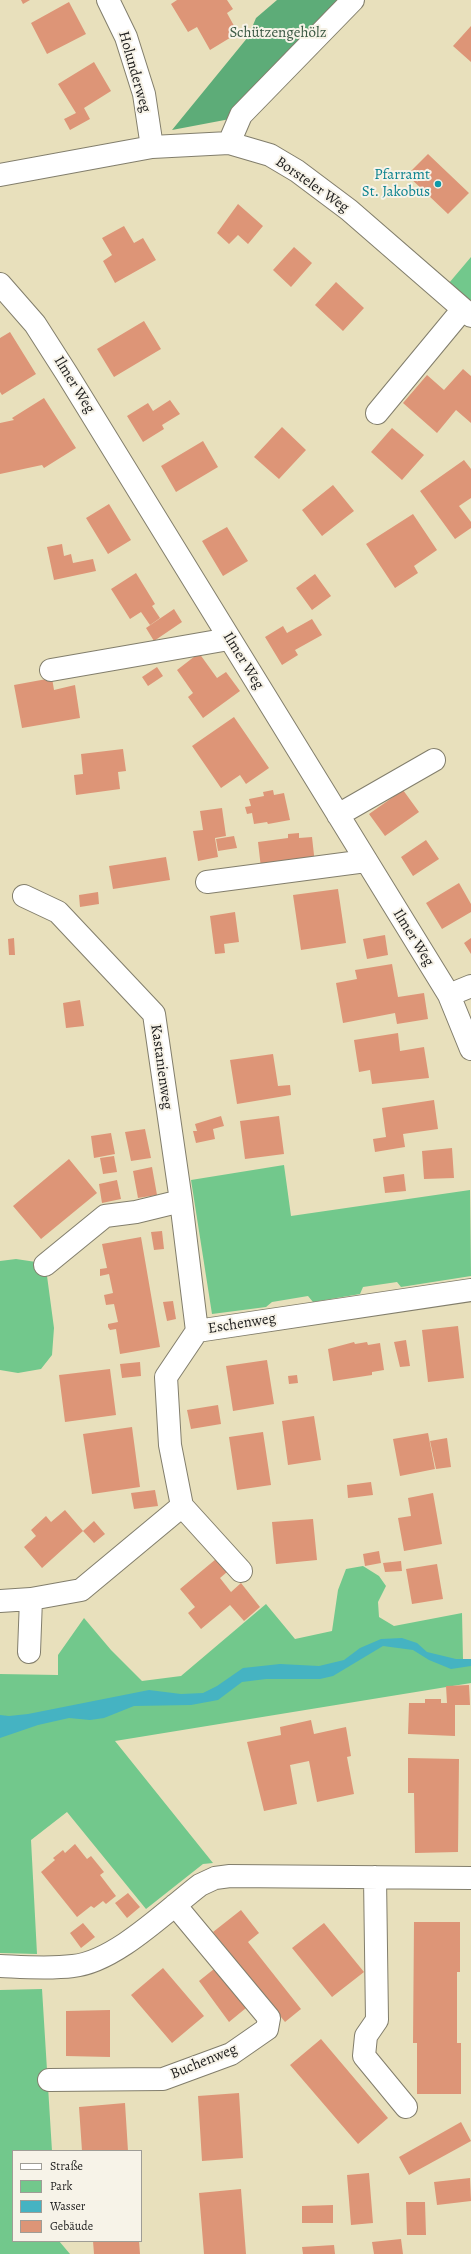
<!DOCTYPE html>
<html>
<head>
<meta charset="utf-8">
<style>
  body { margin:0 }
  #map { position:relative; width:471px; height:2254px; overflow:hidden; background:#e8e0bc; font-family:Alegreya,serif }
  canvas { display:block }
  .legend { position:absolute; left:12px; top:2150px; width:130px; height:92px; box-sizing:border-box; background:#f7f3e8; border:1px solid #9f9d96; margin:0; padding:5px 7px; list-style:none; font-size:12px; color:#1c1c1c }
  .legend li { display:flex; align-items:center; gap:8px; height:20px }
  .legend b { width:20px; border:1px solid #9f9d96 }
</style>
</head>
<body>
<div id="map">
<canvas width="471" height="2254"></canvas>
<ul class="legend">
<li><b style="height:5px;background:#fff"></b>Straße</li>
<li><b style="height:11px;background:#72c88c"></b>Park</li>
<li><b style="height:11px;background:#45b3c2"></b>Wasser</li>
<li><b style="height:11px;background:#dd9577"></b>Gebäude</li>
</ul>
</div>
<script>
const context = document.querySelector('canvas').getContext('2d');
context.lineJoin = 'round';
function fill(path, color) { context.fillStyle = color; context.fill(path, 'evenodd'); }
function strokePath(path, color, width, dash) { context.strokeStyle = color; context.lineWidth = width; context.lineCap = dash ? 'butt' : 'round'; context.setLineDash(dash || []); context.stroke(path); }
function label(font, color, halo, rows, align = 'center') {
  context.font = font + ' Alegreya,serif'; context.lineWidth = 4; context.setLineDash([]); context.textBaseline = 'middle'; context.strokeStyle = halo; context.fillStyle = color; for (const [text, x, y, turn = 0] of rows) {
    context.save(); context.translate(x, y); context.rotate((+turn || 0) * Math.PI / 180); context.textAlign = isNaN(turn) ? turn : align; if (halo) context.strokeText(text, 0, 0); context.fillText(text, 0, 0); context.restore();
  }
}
const green = new Path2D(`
  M471,257V302L449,283Z
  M284,1165L291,1216L470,1190L471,1276L401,1287L397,1282L363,1287L360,1294L313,1302L308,1296L272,1302L266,1307L212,1314L191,1180Z
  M16,1259L36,1262L47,1276L54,1328L52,1355L41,1369L18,1373L0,1370V1261Z
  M363,1566L379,1576L386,1586L378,1602L379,1617L394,1626L462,1613L463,1659H471V1683L115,1741L213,1863L203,1864L146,1909L67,1812L31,1840L37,1954L0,1953V1674L58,1675V1655L84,1618L111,1650L142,1681L181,1676L266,1604L295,1639L332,1631L338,1590L346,1569Z
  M42,1989L52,2151H13V2241H59L70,2254H0V1990Z`);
const forest = new Path2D(`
  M277,0H345L230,119L172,130L248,37L256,18Z`);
const water = new Path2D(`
  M402,1638L417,1643L427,1652L456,1659H471V1666L451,1669L429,1660L413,1650L383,1646L333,1676L320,1679H266L242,1682L218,1700L191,1705L134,1706L104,1718L90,1720L69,1718L38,1725L0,1738V1715L9,1716L28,1714L149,1690L181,1694L203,1693L217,1686L243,1668L280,1664L319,1666L344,1660L360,1648L381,1639Z`);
const building = new Path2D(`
  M21,0H30L23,4Z
  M177,0H227L233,9L227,13L238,33L210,50L197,27L188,32L171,4Z
  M69,2L86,34L47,54L31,23Z
  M471,26V62L453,46Z
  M94,62L111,91L84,108L90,119L70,130L64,119L76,113L58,84Z
  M428,154L469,193L448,214L407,175Z
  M238,204L263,226L248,244L238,235L229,244L217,233Z
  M124,226L134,243L143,238L156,260L115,283L103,261L112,255L102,238Z
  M294,247L312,263L291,287L273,270Z
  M336,282L364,308L343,331L315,305Z
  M144,321L161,349L114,377L97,349Z
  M10,332L36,374L2,395L0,392V338Z
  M463,369L471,376V423L456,410L437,433L403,403L427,375L444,390Z
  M44,398L76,448L44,468L42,465L0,474V423L14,420L12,418Z
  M170,400L180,414L162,425L164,429L143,442L127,416L148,403L153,411Z
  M282,427L306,450L279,479L254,457Z
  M392,428L424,455L402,480L371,452Z
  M203,441L218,467L176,492L161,466Z
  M464,460L471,469V498L459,506L471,522V528L455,539L420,491Z
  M333,485L354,511L322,536L302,510Z
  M109,504L131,540L108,554L86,518Z
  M413,514L437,550L414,566L418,573L395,588L366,544Z
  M227,527L248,561L223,576L202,541Z
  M62,544L64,556L71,554L73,563L93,559L96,571L54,580L47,547Z
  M136,573L155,604L152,606L160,618L150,625L141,612L130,619L111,589Z
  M315,574L331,596L312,610L296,588Z
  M174,609L182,622L154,641L146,628Z
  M312,619L322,635L295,650L298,655L282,665L265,637L283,626L287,633Z
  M199,653L217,678L226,672L240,691L203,718L188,697L193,693L177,670Z
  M157,667L163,676L148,686L142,677Z
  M52,678L54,690L75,685L80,718L22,728L14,685Z
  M234,717L269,768L246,784L240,775L221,788L192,746Z
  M123,749L126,771L118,772L120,789L76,795L74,775L83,774L81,754Z
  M273,790L274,795L284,793L290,820L268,824L267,822L254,824L252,813L247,814L245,807L251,806L249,799L264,796L263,792Z
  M403,790L419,812L385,836L369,814Z
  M222,808L226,836L215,838L218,857L198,861L193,831L203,830L200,811Z
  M299,833V838L312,837L315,864L261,868L258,842L288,838V834Z
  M234,836L237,848L218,851L216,839Z
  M426,840L439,859L413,876L401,857Z
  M166,857L170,880L113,889L109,866Z
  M459,883L471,904V912L442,929L426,903Z
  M338,889L346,943L301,950L293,895Z
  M98,892L99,904L80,907L79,895Z
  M235,912L239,942L224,944L225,953L215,954L210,916Z
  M385,935L388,955L367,959L363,939Z
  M14,938L15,955H9L8,939Z
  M471,938V954L464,943Z
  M392,964L398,997L424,993L428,1019L397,1024L395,1013L343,1023L336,983L357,979L355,970Z
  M80,1000L84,1026L66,1028L63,1003Z
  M398,1033L400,1051L424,1047L429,1078L372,1084L370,1070L359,1072L354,1040Z
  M273,1054L278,1086L290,1085L291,1095L237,1104L230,1060Z
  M434,1100L438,1129L403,1134L405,1147L375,1152L373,1139L386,1137L382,1108Z
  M221,1116L224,1126L213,1129L215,1139L196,1143L193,1131H197L195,1124Z
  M279,1116L284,1154L245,1159L240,1121Z
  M145,1129L151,1158L131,1161L125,1132Z
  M111,1133L115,1154L94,1158L91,1136Z
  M452,1148L454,1178L424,1179L422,1151Z
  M114,1156L117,1172L103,1174L100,1158Z
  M69,1159L97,1193L41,1239L13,1206Z
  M152,1167L157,1195L138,1198L133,1171Z
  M404,1174L406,1191L385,1193L383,1177Z
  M117,1180L121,1199L102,1203L99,1184Z
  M162,1231L164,1249L154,1250L151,1232Z
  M141,1237L160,1347L120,1354L116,1329L110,1330L108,1327V1324L118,1322L114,1304L106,1305L104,1295L113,1293L109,1274L100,1276V1269L107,1268L102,1244Z
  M173,1301L176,1319L167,1321L163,1302Z
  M458,1326L464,1378L428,1382L422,1330Z
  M406,1340L410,1366L400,1367L394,1342Z
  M354,1342L355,1344L367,1342L368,1345L380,1343L384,1370L372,1372V1375L333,1381L328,1349Z
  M267,1360L274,1404L233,1411L226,1366Z
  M140,1362L141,1376L122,1378L120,1364Z
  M110,1369L116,1415L65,1422L59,1375Z
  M297,1375L298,1383L289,1384L288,1376Z
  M218,1405L221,1424L191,1429L187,1410Z
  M314,1416L321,1460L288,1465L282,1421Z
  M132,1427L140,1487L92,1494L83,1434Z
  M263,1432L271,1485L237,1490L229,1437Z
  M428,1433L435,1469L400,1476L393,1439Z
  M447,1438L451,1467L436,1469L430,1441Z
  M371,1482L373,1495L348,1498L347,1485Z
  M155,1490L158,1506L134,1509L131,1493Z
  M433,1493L442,1544L404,1551L398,1518L411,1516L408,1498Z
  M65,1510L83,1531L42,1568L24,1547L36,1536L31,1530L46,1516L51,1522Z
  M313,1519L317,1560L276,1564L272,1522Z
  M94,1521L105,1534L94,1543L83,1531Z
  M379,1551L381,1563L365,1566L363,1554Z
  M216,1559L227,1572L220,1578L231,1592L241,1583L260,1607L244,1621L230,1605L201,1629L188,1613L195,1607L180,1589Z
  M401,1561L402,1571L385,1572L383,1563Z
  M437,1564L443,1599L412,1604L406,1569Z
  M469,1685L470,1705H455V1736L408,1734L409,1703H425V1699H441V1703H447L446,1686Z
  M311,1720L314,1734L346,1727L351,1756L347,1757L354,1794L317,1802L309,1761L290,1765L297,1804L264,1811L247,1742L281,1735L280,1727Z
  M408,1758L459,1759L458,1852L415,1853L414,1793H408Z
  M75,1844L87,1859L91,1856L104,1872L100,1875L116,1896L106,1904L103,1901L94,1908L91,1906L77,1917L41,1872L55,1860L53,1858L63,1850L65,1853Z
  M128,1893L140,1907L127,1918L115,1903Z
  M241,1910L259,1933L248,1942L301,2009L285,2022L213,1932Z
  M414,1922H460V1972H457V2043H461V2094H417V2043H413Z
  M83,1923L95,1937L81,1948L70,1933Z
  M324,1923L364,1972L332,1997L292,1948Z
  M163,1968L204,2016L172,2043L131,1995Z
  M214,1969L246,2008L229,2022L199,1981Z
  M110,2010V2057L66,2056V2011Z
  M321,2039L388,2118L358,2144L290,2065Z
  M239,2093L243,2158L202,2161L198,2096Z
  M125,2103L128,2151H82L79,2107Z
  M461,2122L471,2141L409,2175L399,2157Z
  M369,2173L373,2223L351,2225L347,2175Z
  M470,2178L471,2201L437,2205L434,2182Z
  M241,2189L246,2254H204L199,2193Z
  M406,2202H425L426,2235H407Z
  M333,2205V2223H302V2206Z
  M401,2239L403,2254H374L372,2242Z
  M93,2241H139L140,2254H94Z
  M334,2245L335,2254H303L302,2247Z`);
const minor = new Path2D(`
  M108,0L126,37L144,94L152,147
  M229,143L241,115L353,0
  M0,175L152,147L229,143L270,155L297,171L349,210L471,316
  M0,284L35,324L67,374L449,995L471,1049
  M377,413L463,309
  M51,670L229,639
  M338,815L434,760
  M207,882L366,861
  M24,896L58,912L154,1014L181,1201L197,1331
  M449,995L471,986
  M45,1265L105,1216L136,1212L181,1201
  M241,1571L182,1506L170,1445L166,1377L197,1331L471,1290
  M0,1601L31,1599
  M29,1652L31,1599L81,1590L182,1506
  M375,1877L377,2020L366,2036L364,2056L406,2107
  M0,1966C24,1967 49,1969 73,1966C115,1962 166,1911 200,1885L215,1878L230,1876L471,1878
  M49,2080L163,2079L231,2054L267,2029L269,2018L175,1905`);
const markers = [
  [438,184,4,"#0f9aa8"]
];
const parkNames = [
  ["Schützengehölz",278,33]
];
const streetNames = [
  ["Holunderweg",134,72,74],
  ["Borsteler Weg",312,185,35],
  ["Ilmer Weg",74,385,58],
  ["Ilmer Weg",243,661,58],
  ["Ilmer Weg",413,938,58],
  ["Kastanienweg",161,1067,82],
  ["Eschenweg",242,1324,-9],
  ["Buchenweg",204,2062,-22]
];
const cultureNames = [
  ["Pfarramt",430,175],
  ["St. Jakobus",430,192]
];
fill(green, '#72c88c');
fill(forest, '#5dac78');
fill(water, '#45b3c2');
fill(building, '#dd9577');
strokePath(minor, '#827e6c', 24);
strokePath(minor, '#fff', 22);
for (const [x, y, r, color] of markers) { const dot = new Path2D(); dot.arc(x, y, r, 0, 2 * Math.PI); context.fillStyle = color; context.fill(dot); strokePath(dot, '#f7f3e8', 1.5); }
label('15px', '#3a5843', '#f7f3e8', parkNames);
label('15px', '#1c1c1c', '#f7f3e8', streetNames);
label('15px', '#0d838f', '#f7f3e8', cultureNames, 'right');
</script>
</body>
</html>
